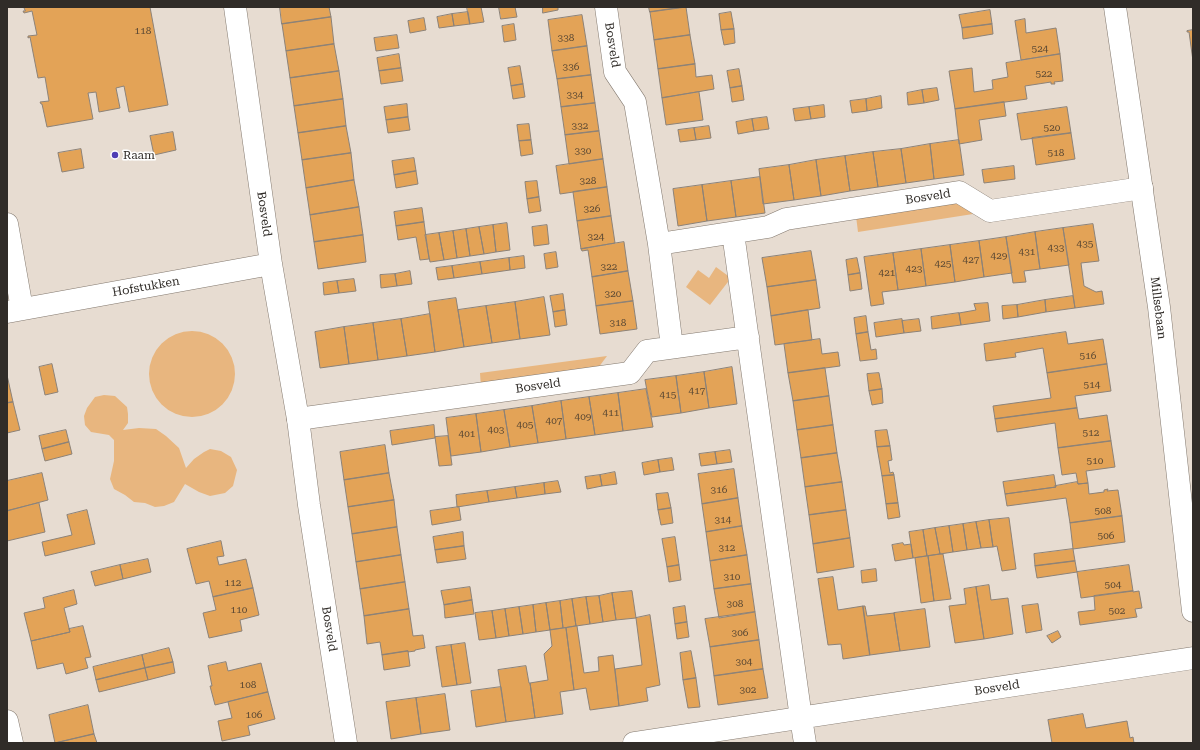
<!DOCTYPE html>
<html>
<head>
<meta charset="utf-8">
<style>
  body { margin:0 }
  #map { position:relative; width:1200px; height:750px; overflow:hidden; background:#e7dcd1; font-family:"Roboto Serif",serif }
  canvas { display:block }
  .frame { position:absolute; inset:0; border:8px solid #302c28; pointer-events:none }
</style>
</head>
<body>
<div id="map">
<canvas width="1200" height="750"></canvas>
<div class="frame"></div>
</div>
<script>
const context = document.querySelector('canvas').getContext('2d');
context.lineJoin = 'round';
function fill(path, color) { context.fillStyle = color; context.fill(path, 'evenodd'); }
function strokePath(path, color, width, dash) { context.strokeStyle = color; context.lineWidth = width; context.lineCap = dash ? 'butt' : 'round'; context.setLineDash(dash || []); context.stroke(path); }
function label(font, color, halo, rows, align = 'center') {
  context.font = font + ' "Roboto Serif",serif'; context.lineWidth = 3; context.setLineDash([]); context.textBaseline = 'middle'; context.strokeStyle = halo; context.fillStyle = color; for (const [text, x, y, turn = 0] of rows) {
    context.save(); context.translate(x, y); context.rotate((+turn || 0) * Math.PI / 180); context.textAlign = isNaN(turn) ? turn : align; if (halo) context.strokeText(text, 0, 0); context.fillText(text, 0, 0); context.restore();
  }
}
const green = new Path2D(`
  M953,199L973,214L858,232L856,216Z
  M716,267L731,278L710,305L686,287L698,270L709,278Z
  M149 374a43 43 0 1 1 86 0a43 43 0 1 1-86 0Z
  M607,356L595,372L481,388L480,373Z
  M104,395L115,396L127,407L128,414V423L123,430L139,428L156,429L166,436L179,448L186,468L194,459L204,452L210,449L221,451L231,457L237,470L233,486L225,493L210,496L199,492L185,484L174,502L164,506L155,507L145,503L134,502L125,495L114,489L110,479L114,461V440L109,435L91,432L85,425L84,416L87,408L95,397Z`);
const building = new Path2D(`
  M24,7H150L168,105L129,112L124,86L116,88L120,108L99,112L96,92L88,93L93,119L47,127L42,104H41L40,102L49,101L45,77L38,78L30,37L28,38V36L37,35L32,11L24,13L23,11H25Z
  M280,7H329L331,17L282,24Z
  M467,7H481L484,22L470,24Z
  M499,7H515L517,17L501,19Z
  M543,7H558V10L543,13Z
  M649,7H686L650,12Z
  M686,7L690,35L654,40L650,12Z
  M990,10L992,24L962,28L959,15Z
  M468,12L470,24L454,26L452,14Z
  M731,12L734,29L721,30L719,14Z
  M452,14L454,26L439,28L437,17Z
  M582,15L587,46L552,51L548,20Z
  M331,17L334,44L286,51L282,24Z
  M424,18L426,30L410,33L408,21Z
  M1025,19L1026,33L1056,28L1060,54L1021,60L1015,21Z
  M514,24L516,40L504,42L502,26Z
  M992,24L993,34L963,39L962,28Z
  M734,29L735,43L724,45L721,30Z
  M1193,30V61L1189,32H1187V31Z
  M397,35L399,48L376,51L374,38Z
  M690,35L695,64L658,69L654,40Z
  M334,44L339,71L290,78L286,51Z
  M587,46L591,75L557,79L552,51Z
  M399,54L401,68L379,71L377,58Z
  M1060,54L1063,81L1054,82L1055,84H1051V82L1025,86L1027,99L955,109L949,71L972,68L974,92L993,89L992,80L1008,77L1006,63Z
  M695,64L696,77L712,75L714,89L662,98L658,69Z
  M520,66L523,84L511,86L508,68Z
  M401,68L403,81L381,84L379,71Z
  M739,69L742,86L730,88L727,71Z
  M339,71L343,99L294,106L290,78Z
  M591,75L595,103L561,107L557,79Z
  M523,84L525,97L513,99L511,86Z
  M742,86L744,100L732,102L730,88Z
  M937,88L939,100L924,103L922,90Z
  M922,90L924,103L908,105L907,93Z
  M699,92L703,120L666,125L662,98Z
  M881,96L882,108L867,111L866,99Z
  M343,99L346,126L298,133L294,106Z
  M866,99L867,111L852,113L850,101Z
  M1004,102L1006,116L979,120L982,140L959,144L955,109Z
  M595,103L599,131L565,135L561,107Z
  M407,104L408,117L386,120L384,107Z
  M824,105L825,117L811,119L809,107Z
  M809,107L811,119L795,121L793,109Z
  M1067,107L1071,133L1021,140L1017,114Z
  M408,117L410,130L388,133L386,120Z
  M767,117L769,129L754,131L752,119Z
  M752,119L754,131L738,134L736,122Z
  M529,124L531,140L519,141L517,125Z
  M346,126L351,153L302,160L298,133Z
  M709,126L711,138L696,140L694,128Z
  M694,128L696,140L680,142L678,130Z
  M599,131L603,159L569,164L565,135Z
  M173,132L176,150L154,155L150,136Z
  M1071,133L1075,159L1036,165L1032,138Z
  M531,140L533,154L521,156L519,141Z
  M959,140L964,175L934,179L930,144Z
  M930,144L934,179L906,183L901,149Z
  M81,149L84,168L62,172L58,153Z
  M901,149L906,183L878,187L873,152Z
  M873,152L878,187L850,191L845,156Z
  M351,153L354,180L306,188L302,160Z
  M845,156L850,191L821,196L816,160Z
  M414,158L416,171L394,175L392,161Z
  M603,159L607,187L560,194L556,166Z
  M816,160L821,196L794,200L789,165Z
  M789,165L794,200L763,204L759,169Z
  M1014,166L1015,179L984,183L982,170Z
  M416,171L418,184L396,188L394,175Z
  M760,177L765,213L736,217L731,181Z
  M354,180L359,207L310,215L306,188Z
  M537,181L539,197L527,199L525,182Z
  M731,181L736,217L707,221L702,185Z
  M702,185L707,221L678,226L673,189Z
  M607,187L611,216L577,221L573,192Z
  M539,197L541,211L529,213L527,199Z
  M359,207L363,235L314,242L310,215Z
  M422,208L424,222L396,226L394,212Z
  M611,216L615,243L581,249L577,221Z
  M424,222L429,259L420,260L416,237L398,240L396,226Z
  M507,223L510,250L496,252L493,225Z
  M1093,224L1099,261L1081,263L1084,286L1096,292L1102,291L1104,304L1075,308L1063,228Z
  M493,225L496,252L484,254L479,227Z
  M547,225L549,244L534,246L532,227Z
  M479,227L484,254L470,256L466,229Z
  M1063,228L1069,265L1040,269L1035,232Z
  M466,229L470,256L457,258L453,231Z
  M453,231L457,258L444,260L439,233Z
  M1035,232L1040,269L1024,271L1026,282L1013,283L1006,237Z
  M439,233L444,260L430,262L425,235Z
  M363,235L366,262L318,269L314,242Z
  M1006,237L1012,273L984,277L979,241Z
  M979,241L984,277L955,282L950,245Z
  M624,242L628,271L592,277L588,250L582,251L581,249Z
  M950,245L955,282L926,286L921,249Z
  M921,249L926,286L898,290L893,253Z
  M811,251L816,280L767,287L762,258Z
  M556,252L558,267L546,269L544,254Z
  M893,253L898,290L882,292L884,304L871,306L864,257Z
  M524,256L525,268L510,270L509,258Z
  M509,258L510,270L482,274L480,262Z
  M857,258L860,273L848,275L846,260Z
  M480,262L482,274L454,278L452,266Z
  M452,266L454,278L438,280L436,268Z
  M410,271L412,284L397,286L395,274Z
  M628,271L633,301L596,306L592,277Z
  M860,273L862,289L850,291L848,275Z
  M395,274L397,286L381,288L380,275Z
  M354,279L356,291L339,293L337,281Z
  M816,280L820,308L771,316L767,287Z
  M337,281L339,293L324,295L323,283Z
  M563,294L565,310L553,312L550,296Z
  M1073,296L1075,308L1046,312L1045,300Z
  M544,297L550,335L520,339L515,302Z
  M456,298L464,347L435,352L428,302Z
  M1045,300L1046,312L1018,317L1017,305Z
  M633,301L637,329L600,334L596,306Z
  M515,302L520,339L492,343L486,306Z
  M988,303L990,321L961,325L959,313L976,310L974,304Z
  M1017,305L1018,317L1003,319L1002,306Z
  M486,306L492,343L464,347L458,310Z
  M565,310L567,325L555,327L553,312Z
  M808,310L812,340L775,345L771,316Z
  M959,313L961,325L932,329L931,317Z
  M430,314L435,352L407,356L401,319Z
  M866,316L868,332L856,334L854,318Z
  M401,319L407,356L378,360L373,323Z
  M902,319L904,333L876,337L874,323Z
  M919,319L921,331L904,333L902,321Z
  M373,323L378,360L349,364L344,327Z
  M344,327L349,364L320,368L315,332Z
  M868,332L871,350L876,349L877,359L860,361L856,334Z
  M1066,332L1068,344L1103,339L1107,364L1047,373L1043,348L1015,353L1016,357L986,361L984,344Z
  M820,339L822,354L838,352L840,366L788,373L784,344Z
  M52,364L58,392L45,395L39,367Z
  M1107,364L1111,391L1075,396L1077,408L995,419L993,406L1051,398L1047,373Z
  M732,367L737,404L709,408L704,372Z
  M825,368L829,396L793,401L788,373Z
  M704,372L709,408L681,413L676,376Z
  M879,373L882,389L869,391L867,374Z
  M7,375L13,402L7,403Z
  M676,376L681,413L652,417L645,380Z
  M646,389L653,427L623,431L618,393Z
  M882,389L883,403L872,405L869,391Z
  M618,393L623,431L595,435L589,397Z
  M829,396L833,425L797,430L793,401Z
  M589,397L595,435L566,439L561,401Z
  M561,401L566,439L538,443L532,406Z
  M13,402L20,430L7,433V403Z
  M532,406L538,443L510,447L504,410Z
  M1077,408L1079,419L1107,415L1111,441L1058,448L1055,423L997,432L995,419Z
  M504,410L510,447L481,452L476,414Z
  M476,414L481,452L451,456L446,418Z
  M434,425L435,438L392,445L390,431Z
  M833,425L837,453L801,458L797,430Z
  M66,430L69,442L42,449L39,436Z
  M887,430L890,446L877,447L875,431Z
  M448,436L452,465L439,466L435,437Z
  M1111,441L1115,467L1086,471L1088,483L1078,484L1076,473L1062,475L1058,448Z
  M69,442L72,454L45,461L42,449Z
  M385,445L389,473L344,480L340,452Z
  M890,446L892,460L888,461L890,473L893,472L894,475L882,476L877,447Z
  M730,450L732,462L717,464L715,452Z
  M715,452L717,464L701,466L699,454Z
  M837,453L842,482L805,487L801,458Z
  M672,458L674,470L660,472L658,460Z
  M658,460L660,472L644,475L642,463Z
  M734,469L738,498L702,504L698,474Z
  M615,472L617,484L602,486L600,475Z
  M42,473L48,500L7,511V481Z
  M389,473L394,500L348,507L344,480Z
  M600,475L602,486L587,489L585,477Z
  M894,475L898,503L886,504L882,476Z
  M1054,475L1056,487L1005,494L1003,482Z
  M558,481L561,492L545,494L544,483Z
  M842,482L846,510L809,515L805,487Z
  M1077,482L1078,484L1088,483L1089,494L1104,492V490L1108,489L1107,491L1118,490L1122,516L1070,523L1066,498L1007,506L1005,494L1056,487L1055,486Z
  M544,483L545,494L517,498L515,487Z
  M515,487L517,498L489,502L487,491Z
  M487,491L489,502L457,507L456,495Z
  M668,493L671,508L658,510L656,494Z
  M738,498L742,526L706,532L702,504Z
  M394,500L397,527L352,534L348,507Z
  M39,503L45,532L7,541V511Z
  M898,503L900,517L888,519L886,504Z
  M459,507L461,520L432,525L430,511Z
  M671,508L673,523L661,525L658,510Z
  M87,510L95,544L45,556L42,542L72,535L67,515Z
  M846,510L850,538L813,544L809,515Z
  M1122,516L1125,542L1073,549L1070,523Z
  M1009,518L1016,569L1002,571L997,546L993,547L989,520Z
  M989,520L993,547L981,548L976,522Z
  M976,522L981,548L967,550L963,524Z
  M963,524L967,550L953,552L949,526Z
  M742,526L747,555L710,561L706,532Z
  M949,526L953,552L940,554L935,528Z
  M397,527L401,555L356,562L352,534Z
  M935,528L940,554L927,556L923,530Z
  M923,530L927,556L913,558L909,532Z
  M463,532L464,546L435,550L433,537Z
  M675,537L679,565L667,567L662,539Z
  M850,538L854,567L817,573L813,544Z
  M221,541L224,556L217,557L219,565L246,559L253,588L213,597L209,581L196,584L187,549Z
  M903,543L904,545L911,544L913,558L895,561L892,545Z
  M464,546L466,559L437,563L435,550Z
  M1073,549L1075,561L1035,566L1034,554Z
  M940,554H943L951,599L934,601L928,556Z
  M401,555L405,582L360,589L356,562Z
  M747,555L751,584L714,589L710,561Z
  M928,556L934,601L921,603L915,558Z
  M148,559L151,572L123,579L120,565Z
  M1075,561L1077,572L1037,578L1035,566Z
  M120,565L123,579L95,586L91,572Z
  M679,565L681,580L669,582L667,567Z
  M1129,565L1133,591L1081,598L1077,572Z
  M876,569L877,581L862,583L861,571Z
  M833,577L838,610L863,606L870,655L843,659L841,644L828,645L818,579Z
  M405,582L409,609L364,616L360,589Z
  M751,584L755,612L719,618L714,589Z
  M989,585L991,600L1008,598L1013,634L984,639L976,587Z
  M470,587L472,600L444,605L441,591Z
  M976,587L984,639L955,643L949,606L966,604L964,589Z
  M253,588L259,615L240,620L242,631L209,638L203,613L216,610L213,597Z
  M74,590L77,604L64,608L70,632L31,641L24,613L45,608L43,598Z
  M632,591L636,618L616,620L612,593Z
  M1133,591V592L1139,591L1142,608L1135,609L1137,617L1080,625L1078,612L1095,610L1094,596Z
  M612,593L616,620L603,622L599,596Z
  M599,596L603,622L590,624L586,597Z
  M586,597L590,624L576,626L572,599Z
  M572,599L576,626L563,628L560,601Z
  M472,600L474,614L445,618L444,605Z
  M560,601L563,628L550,630L546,603Z
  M546,603L550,630L536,632L533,605Z
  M1038,604L1042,630L1026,633L1022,606Z
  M533,605L536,632L523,634L519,607Z
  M685,606L687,622L675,624L673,608Z
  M863,606H865L867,616L894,613L900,651L870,655Z
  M519,607L523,634L509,636L505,609Z
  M409,609L413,636L423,635L425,648L415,650V651L408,652V651L382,655L380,642L367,644L364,616Z
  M505,609L509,636L496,638L492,611Z
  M925,609L930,647L900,651L894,613Z
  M492,611L496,638L479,640L475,613Z
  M755,612L759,640L710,647L705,619Z
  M650,615L660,685L646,688L648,701L619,706L615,669L642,665L636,618Z
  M687,622L689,637L677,639L675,624Z
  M83,626L91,657L85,658L88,668L66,674L63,663L37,669L31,641L70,632L69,629Z
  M577,626L584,673L599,671L598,657L613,655L619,706L590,710L586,688L574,690L566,628Z
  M566,628L574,690L560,692L563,714L535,718L530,683L548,680L544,654L552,646L550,630Z
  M1058,631L1061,637L1052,643L1047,636Z
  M759,640L763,669L714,676L710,647Z
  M465,643L471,683L457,685L451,645Z
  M451,645L457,685L442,687L436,647Z
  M169,648L173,662L145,668L142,655Z
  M408,651L410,666L384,670L382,655Z
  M691,651L696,678L683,680L680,653Z
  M142,655L145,668L96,680L93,667Z
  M173,662L175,673L148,680L145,668Z
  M226,662L228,671L261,663L268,692L215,705L210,686H212L208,666Z
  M526,666L529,683H530L535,718L506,722L498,670Z
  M145,668L148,680L99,692L96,680Z
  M763,669L768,698L718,705L714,676Z
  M696,678L700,707L688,708L683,680Z
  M501,687L506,722L476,727L471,691Z
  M268,692L275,719L248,726L250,735L222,741L218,721L232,718L228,702Z
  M445,694L450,730L421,734L416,698Z
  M416,698L421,734L391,739L386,702Z
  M88,705L94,734L55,743L49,715Z
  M1083,714L1086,728L1127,721L1130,738L1133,737L1134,743H1052L1048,720Z
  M94,734L97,743H55Z`);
const pedestrian = new Path2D(`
  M606,7L615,72L635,102L659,244L672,347
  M733,233L801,718
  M659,244L768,227L786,219L959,192L990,211L1142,188
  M298,419L630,373L647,351L748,337`);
const minor = new Path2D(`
  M235,7L271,264L298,419L309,505L346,743
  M1115,7L1159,307L1193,611
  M7,224L22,309
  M7,312L271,264
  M801,718L805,743
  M7,721L12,743
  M634,743L1193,658`);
const markers = [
  [115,155,4,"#4f3eb5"]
];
const numberNames = [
  ["118",143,31],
  ["338",566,38],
  ["524",1040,49],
  ["336",571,67],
  ["522",1044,74],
  ["334",575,95],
  ["332",580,126],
  ["520",1052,128],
  ["330",583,151],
  ["518",1056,153],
  ["328",588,181],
  ["326",592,209],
  ["324",596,237],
  ["435",1085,244],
  ["433",1056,248],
  ["431",1027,252],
  ["429",999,256],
  ["427",971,260],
  ["425",943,264],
  ["322",609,267],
  ["423",914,269],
  ["421",887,273],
  ["320",613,294],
  ["318",618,323],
  ["516",1088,356],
  ["514",1092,385],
  ["417",697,391],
  ["415",668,395],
  ["411",611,413],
  ["409",583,417],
  ["407",554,421],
  ["405",525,425],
  ["403",496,430],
  ["512",1091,433],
  ["401",467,434],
  ["510",1095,461],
  ["316",719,490],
  ["508",1103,511],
  ["314",723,520],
  ["506",1106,536],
  ["312",727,548],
  ["310",732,577],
  ["112",233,583],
  ["504",1113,585],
  ["308",735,604],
  ["110",239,610],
  ["502",1117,611],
  ["306",740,633],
  ["304",744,662],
  ["108",248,685],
  ["302",748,690],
  ["106",254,715]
];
const streetNames = [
  ["Bosveld",612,45,81],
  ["Bosveld",928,197,-9],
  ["Bosveld",264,214,82],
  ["Hofstukken",146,287,-10],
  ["Millsebaan",1158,308,83],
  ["Bosveld",538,386,-8],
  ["Bosveld",329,629,81],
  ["Bosveld",997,688,-9]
];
const poiNames = [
  ["Raam",123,155]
];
fill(green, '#e8b67f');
fill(building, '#e3a357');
strokePath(building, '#8c8278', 1);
strokePath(pedestrian, '#83796f', 23);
strokePath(minor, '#83796f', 23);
strokePath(pedestrian, '#fff', 22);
strokePath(minor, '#fff', 22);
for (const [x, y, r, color] of markers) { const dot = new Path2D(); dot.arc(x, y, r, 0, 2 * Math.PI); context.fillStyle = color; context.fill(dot); strokePath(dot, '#fff', 1.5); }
label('10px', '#5d4a34', null, numberNames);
label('12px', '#302c28', '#fff', streetNames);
label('12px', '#302c28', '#fff', poiNames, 'left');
</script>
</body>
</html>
